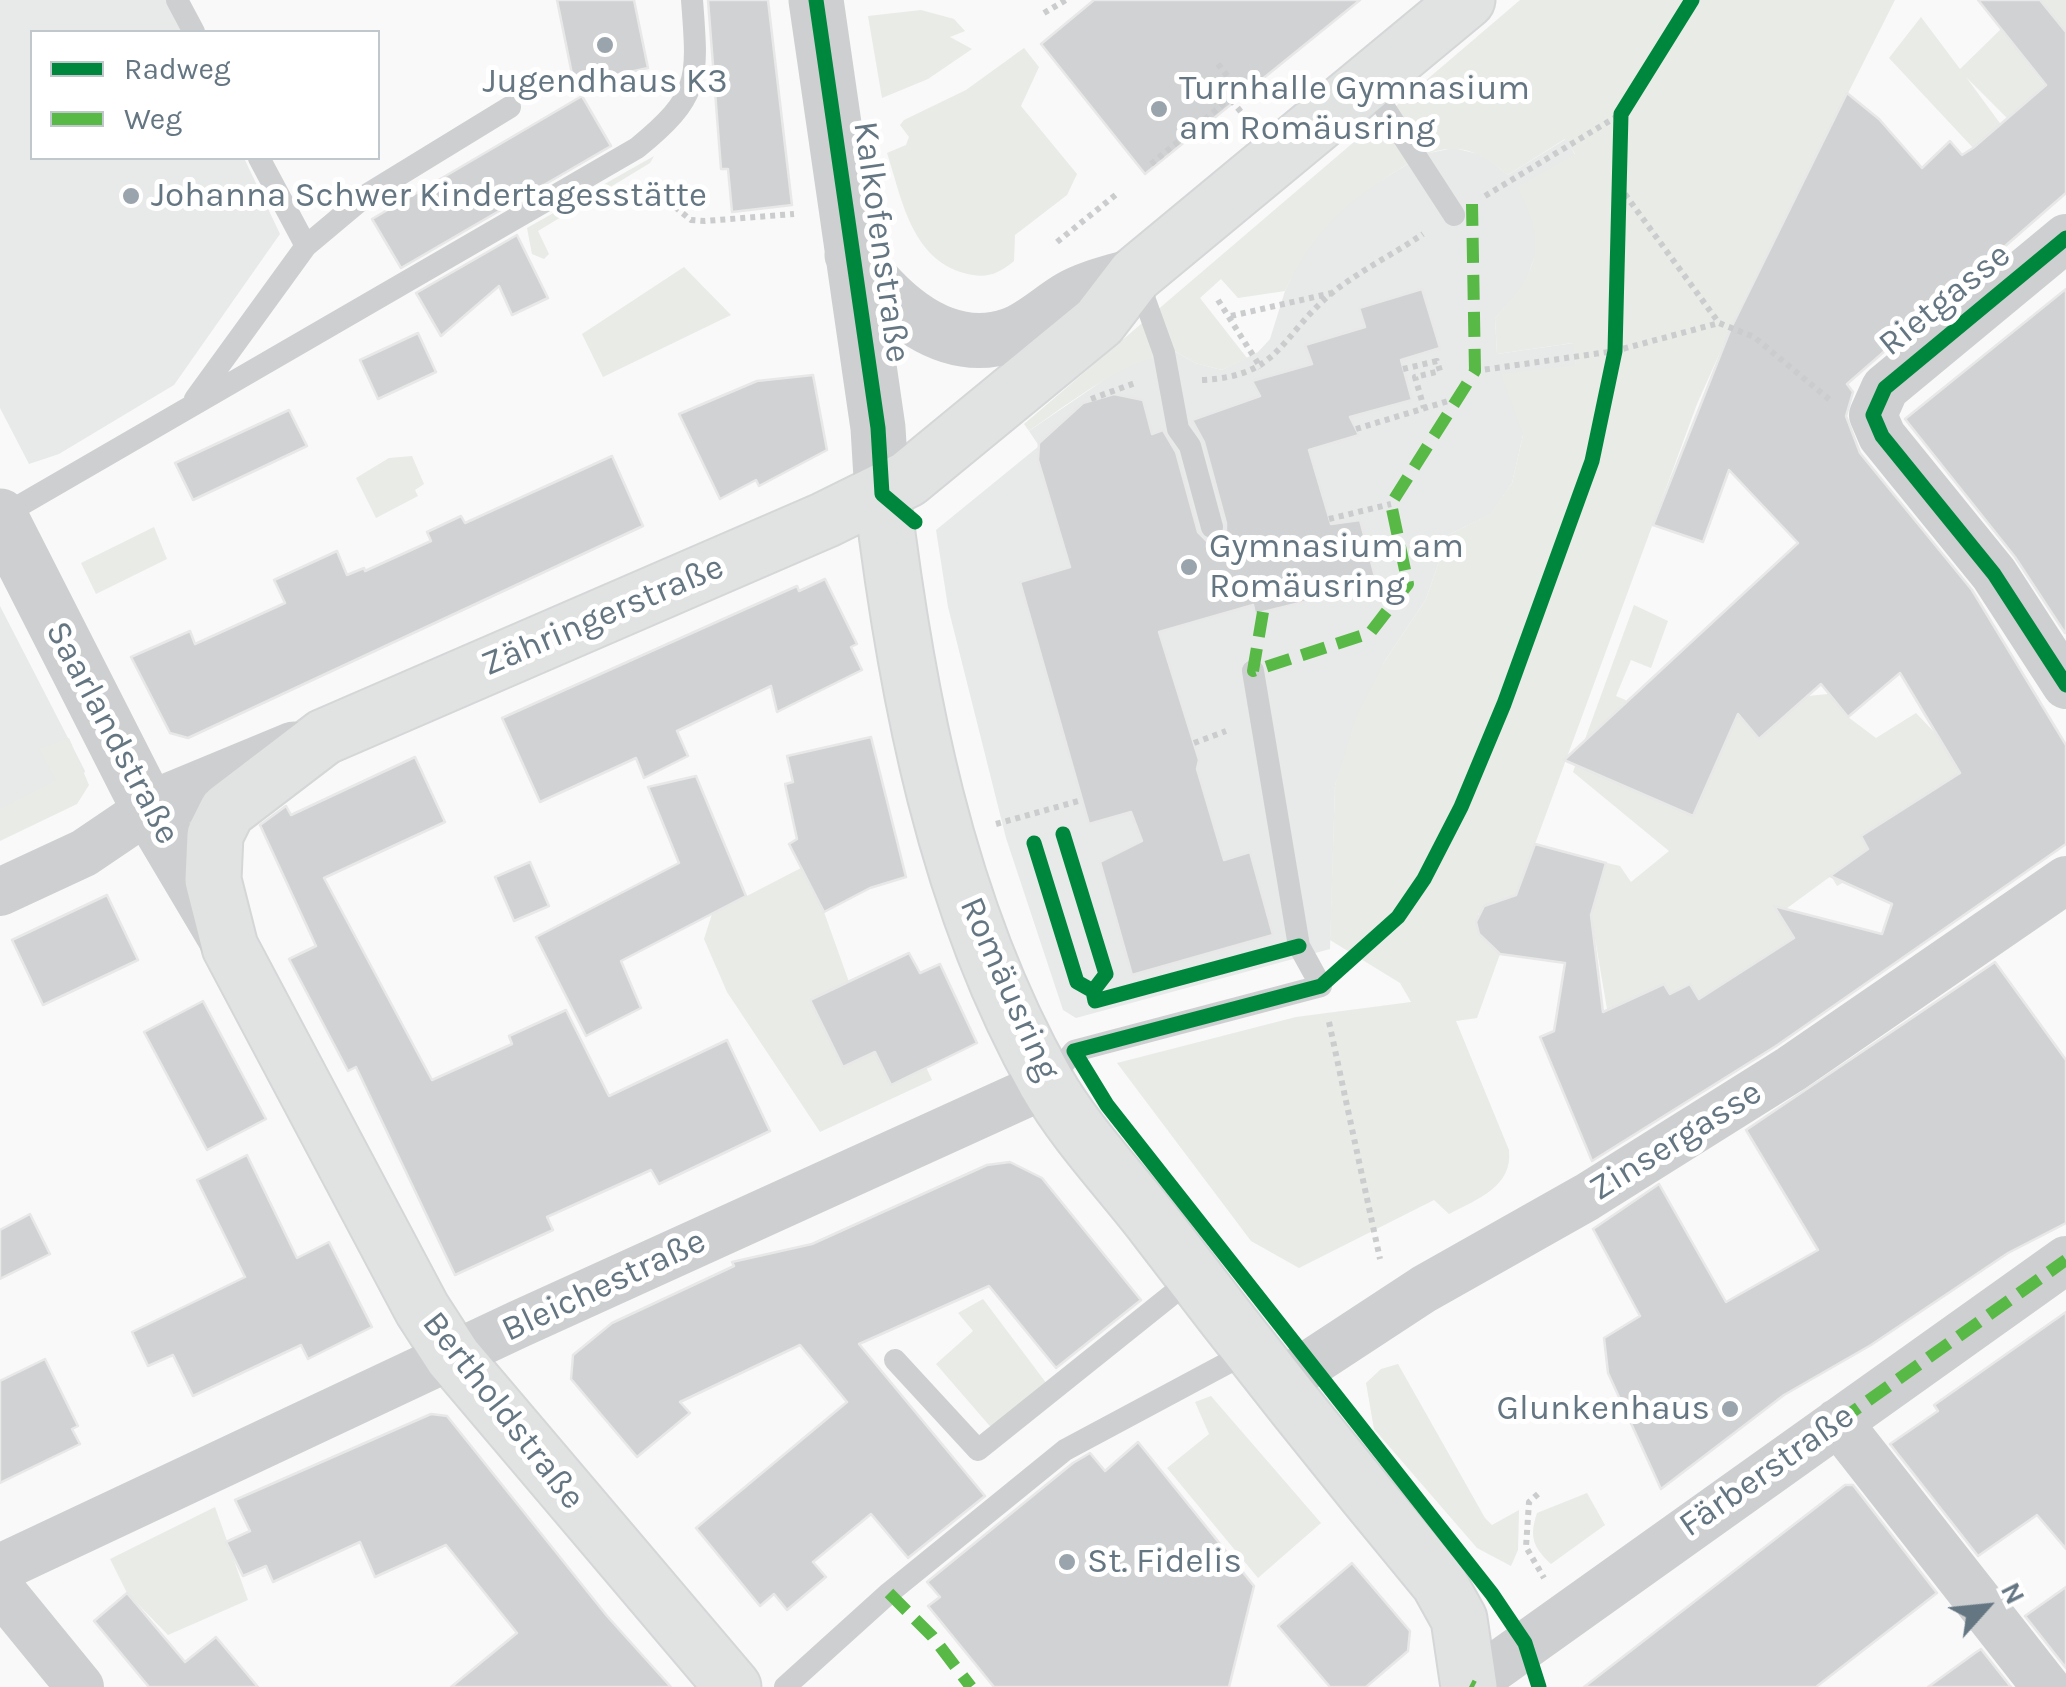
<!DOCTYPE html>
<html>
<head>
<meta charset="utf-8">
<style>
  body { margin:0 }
  #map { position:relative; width:2066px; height:1687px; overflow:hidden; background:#f9f9f9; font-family:Karla,sans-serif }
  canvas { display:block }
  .legend { position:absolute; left:30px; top:30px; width:350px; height:130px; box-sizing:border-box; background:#fff; border:2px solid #c1c8cd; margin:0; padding:12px 18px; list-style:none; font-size:30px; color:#657683 }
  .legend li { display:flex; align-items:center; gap:20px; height:50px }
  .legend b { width:50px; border:2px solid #c1c8cd }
  .north { position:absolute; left:1936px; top:1557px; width:100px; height:100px; -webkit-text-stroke:8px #fff; paint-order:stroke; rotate:63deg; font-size:28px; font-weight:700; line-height:40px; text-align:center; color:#657683 }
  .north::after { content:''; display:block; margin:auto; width:35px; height:45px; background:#657683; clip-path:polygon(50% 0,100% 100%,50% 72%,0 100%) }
</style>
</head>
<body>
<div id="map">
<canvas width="2066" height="1687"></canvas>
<ul class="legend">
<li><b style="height:12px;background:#00873e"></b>Radweg</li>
<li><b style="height:12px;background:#58b947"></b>Weg</li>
</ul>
<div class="north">N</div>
</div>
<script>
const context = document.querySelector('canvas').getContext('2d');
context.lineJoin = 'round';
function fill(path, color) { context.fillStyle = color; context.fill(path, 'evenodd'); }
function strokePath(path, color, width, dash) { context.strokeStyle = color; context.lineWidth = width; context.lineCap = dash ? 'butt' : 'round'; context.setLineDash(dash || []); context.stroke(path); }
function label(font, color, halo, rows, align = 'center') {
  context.font = font + ' Karla,sans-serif'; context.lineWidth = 10; context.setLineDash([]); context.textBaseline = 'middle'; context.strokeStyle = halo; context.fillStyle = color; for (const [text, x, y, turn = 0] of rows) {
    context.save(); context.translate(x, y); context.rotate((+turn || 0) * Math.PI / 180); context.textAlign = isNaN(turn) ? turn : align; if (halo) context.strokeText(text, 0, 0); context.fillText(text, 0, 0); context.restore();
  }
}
const built = new Path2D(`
  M0,0H188L186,32H32V158H244L280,234L174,385L59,454L29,464L0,408Z
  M1566,139L1575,155L1535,221L1537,249L1525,285L1495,318L1497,354L1574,343L1576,365L1523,435L1512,483L1491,514L1448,535L1426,599L1384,662L1335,785L1330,949L1076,1018L1063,1010L1006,838L948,607L936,530L1039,446L1029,431L1126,365L1174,351L1195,363L1222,370L1258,352L1270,339L1285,291L1304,251L1345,203L1424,154L1454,148L1482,155L1508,175Z
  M0,606L85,771L71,806L0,838Z`);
const green = new Path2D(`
  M1520,0H1895L1743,301L1697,404L1535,844L1523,898L1495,901L1478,914L1479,934L1500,954L1477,1018L1456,1021L1509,1150C1513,1187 1477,1199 1449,1214L1434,1200L1299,1268L1251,1241L1117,1063L1296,1017L1411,1002L1400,983L1330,940L1335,785L1356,717L1384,662L1426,599L1448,535L1490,514L1512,483L1523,435L1501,374L1576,365L1573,343L1497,354L1495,318C1539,270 1548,246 1517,187L1575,154L1565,139L1508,175C1491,162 1474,148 1452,149C1430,149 1413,161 1395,172C1341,206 1313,233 1285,291L1238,298L1221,279L1200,298L1247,358L1222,370L1195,363L1174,351C1118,365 1076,398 1029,431L1024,424Z
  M2040,0H2066V31H2065Z
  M921,10L954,19L965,31L950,37L972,49L928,79L882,98L868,16Z
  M1921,17L1960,69L2001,29L2045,86L2009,120L1966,77L2002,126L1975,150L1889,58Z
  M1024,48L1039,67L1021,106L1077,174L1067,195L1015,235L1014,261C997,275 985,279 964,273C911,258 902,199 887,153L906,145L909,137L900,125L904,120L966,90Z
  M654,156L650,163L538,231L549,254L544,259L532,254L527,228Z
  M684,267L731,315L603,377L582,334Z
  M412,456L424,484L415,490L418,496L376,518L356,478L389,458Z
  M154,527L167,559L96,594L81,563Z
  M1634,605L1668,621L1651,668L1631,660L1616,696L1651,711L1634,790L1693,816L1727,738L1734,709L1759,738L1808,696L1828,694L1848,717L1876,738L1916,713L1938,736L1965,720L2006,785L1862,836L1877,863L1837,886L1831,876L1779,914L1794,938L1699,999L1690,984L1670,994L1607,1009L1591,915L1607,863L1620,866L1631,882L1669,851L1573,772Z
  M69,738L89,785L77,804L0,841V809L56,780L39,749Z
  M801,868L824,912L849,982L810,1001L842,1067L875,1052L891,1084L926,1067L932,1080L820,1132L727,992L704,939L712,914Z
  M983,1299L1047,1384L995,1432L936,1364L973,1331L958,1313Z
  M1398,1364L1485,1518L1492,1525L1519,1510L1518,1550L1511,1566L1477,1548L1374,1429L1366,1383L1381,1369Z
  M1211,1396L1321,1523L1258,1578L1167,1468L1209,1434L1195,1402Z
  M1587,1493L1605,1525L1551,1564C1533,1547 1529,1537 1537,1513Z
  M215,1507L248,1600L168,1635L127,1593L110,1559Z`);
const building = new Path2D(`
  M557,0H634L648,68L574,84Z
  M708,0H768L792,205L732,212L728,169H721Z
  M1094,0H1360L1145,174L1041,44Z
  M1978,0H2040L2066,32V193L1847,384L1853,392L1846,416L1860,453L1972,590L2066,745V844L1776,1046L1592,1161L1540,1037L1554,1031L1565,963L1500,954L1479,934L1476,922L1484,906L1516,895L1535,844L1606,863L1591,915L1603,1012L1664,984L1670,994L1690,984L1699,999L1794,938L1774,906L1882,934L1892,904L1830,876L1868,849L1861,836L1960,773L1900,673L1848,717L1821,684L1759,739L1738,714L1693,816L1564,760L1798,543L1729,470L1703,542L1653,525L1731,328L1847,93L1879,119L1922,168L1950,141L1962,155L1973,148L2046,85Z
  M582,96L611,146L401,268L372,219Z
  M517,235L548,298L512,315L499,286L441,336L416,293Z
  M1422,289L1440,348L1401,360L1412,400L1350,417L1359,435L1309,450L1331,524L1360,520L1377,584L1255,614L1253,605L1159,632L1199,760L1197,769L1224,860L1250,852L1273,935L1132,975L1100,862L1142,841L1131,812L1089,824L1020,582L1070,567L1038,460L1039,443L1083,403L1114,394L1143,400L1152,434L1163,430L1176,452L1198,532L1207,541H1217L1226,532V523L1204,442L1192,420L1260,396L1252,381L1312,364L1305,345L1365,327L1359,308Z
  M2066,289V632L2065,633L2015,557L1905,419Z
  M418,333L436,372L378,399L360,360Z
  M813,375L827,450L759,486L756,480L720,499L679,414L757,381Z
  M289,410L307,446L193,500L175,463Z
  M612,456L643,526L188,738L170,733L131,657L190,631L195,644L285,603L274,580L337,551L347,575L364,568L365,571L431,541L427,532L461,516L465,523Z
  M825,579L857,644L851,647L862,670L777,712L771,686L677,731L688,756L644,778L636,758L540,802L502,718L797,586L799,591Z
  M871,737L906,877L870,888L824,912L789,844L797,839L785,784L793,782L787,756Z
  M415,757L445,822L324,878L432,1080L512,1044L509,1036L566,1010L609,1096L727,1040L770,1131L659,1184L651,1170L547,1217L553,1230L455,1275L356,1067L348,1071L289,959L316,946L260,825L286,806L291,815Z
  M696,776L746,896L621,961L641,1008L586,1036L536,937L679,863L648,787Z
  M530,862L549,906L514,921L495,877Z
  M107,895L138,960L43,1005L12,940Z
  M909,953L920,973L940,964L977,1043L891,1085L875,1052L843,1067L810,1000Z
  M1995,962L2066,1060V1223L2008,1253L1871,1345L1784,1395L1661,1489L1608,1373L1604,1338L1640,1316L1593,1229L1659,1184L1726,1302L1818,1250L1746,1130Z
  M203,1001L266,1119L207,1150L144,1032Z
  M247,1155L297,1258L329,1242L372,1327L308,1359L301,1345L193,1396L173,1355L148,1366L132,1332L245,1277L197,1180Z
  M1010,1162L1042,1178L1141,1300L1056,1368L989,1286L859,1344L985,1496L908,1558L871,1514L813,1562L826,1577L787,1610L774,1594L760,1606L696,1528L847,1402L800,1345L680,1402L690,1413L637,1457L571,1379L573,1355L612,1323L734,1266L732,1262L812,1244L987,1165Z
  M30,1214L50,1254L0,1279V1230Z
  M2066,1312V1549L2037,1515L1978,1556L1890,1444L1938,1411L1934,1405Z
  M45,1359L78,1426L72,1429L80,1444L0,1483V1381Z
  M431,1414L447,1416L607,1616L671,1687H451L517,1633L446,1545L375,1577L360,1542L273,1582L266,1566L243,1576L226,1542L250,1531L235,1500Z
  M1138,1442L1254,1586L1229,1687H994L928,1606L940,1597L927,1582L1073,1463L1090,1453L1105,1471Z
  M1845,1485H1853L1937,1593L1816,1687H1584Z
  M1352,1563L1410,1631L1408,1651L1366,1687H1330L1278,1626Z
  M2066,1587V1668L2025,1616Z
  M127,1593L185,1662L216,1637L258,1687H149L94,1621Z
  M1981,1649L2011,1687H1928L1975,1653Z`);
const path = new Path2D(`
  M1044,13L1066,0
  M1218,64L1236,87
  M1151,164L1222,105L1227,95L1246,118
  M1619,186L1719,323L1754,337L1830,400
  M1485,196L1621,114
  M675,207L691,220L705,221L794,214
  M1057,242L1118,193
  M1218,300L1261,368
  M1231,316L1332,293
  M1403,369L1437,361L1440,371L1415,377L1424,408
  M1475,371L1615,351L1719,323
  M1202,380C1281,376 1279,337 1332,293C1359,271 1394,254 1423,234
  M1091,399L1135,383
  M1356,429L1458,398
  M1329,519L1391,504
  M1194,743L1226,731
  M996,824L1082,800
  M1329,1022L1380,1259
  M1538,1494L1529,1502L1526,1547L1544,1578`);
const service = new Path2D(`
  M177,0L194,32
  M1369,84L1454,215
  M259,158L306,246
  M1137,278L1164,353L1178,429L1190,446L1212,527
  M195,399L306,246L368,194L510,107
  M0,517L637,148C701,96 698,79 692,0
  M1048,1083L1074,1051L1321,986L1299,946L1253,671
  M895,1360L978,1450L1194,1277
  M785,1687L889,1593L1065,1450L1250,1351`);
const minor = new Path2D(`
  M2066,238L1885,388L1873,415L1882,436L1994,574L2066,685
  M0,892L84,853L149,809
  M1276,1386L1424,1289L1587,1197L1791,1069L2066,880
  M1838,1422L2046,1687
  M0,1568L519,1324L1047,1084
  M0,1589L80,1687
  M1467,1687L2066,1260`);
const tertiary = new Path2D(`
  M816,0L878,428L882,494
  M852,255C888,304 944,358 1011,335C1032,328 1051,309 1070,298C1089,287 1114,282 1135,275
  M0,516L149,809L225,937
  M149,809L294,749`);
const secondary = new Path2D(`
  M882,494C906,693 946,905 1046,1082C1075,1133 1120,1180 1156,1227C1248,1348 1342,1466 1439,1583L1459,1619L1469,1687
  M733,1687L453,1357L422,1309L230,947L213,880L215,835L227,811L324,737L825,520L908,479L1099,322L1135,275L1467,0`);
const quiet = new Path2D(`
  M1263,612L1253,671L1370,633L1408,584L1391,504L1475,371L1472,204
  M1838,1422L2066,1260
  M889,1593L932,1636L971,1687
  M1470,1685L1474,1687`);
const cycleway = new Path2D(`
  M816,0L878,428L882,494L915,522
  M2066,238L1885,388L1873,415L1882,436L1994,574L2066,685
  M1063,834L1106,974L1093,991
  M1034,843L1077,982L1093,991L1095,1001L1299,946
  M1539,1687L1525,1643L1492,1594L1107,1105L1074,1051L1321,986L1398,917L1424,879L1461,807L1504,704L1592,461L1615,351L1621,114L1692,0`);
const markers = [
  [605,45,10,"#99a4ac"],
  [1159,109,10,"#99a4ac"],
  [131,196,10,"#99a4ac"],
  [1189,567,10,"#99a4ac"],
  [1730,1409,10,"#99a4ac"],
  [1067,1562,10,"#99a4ac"]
];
const poiNames = [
  ["Jugendhaus K3",605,82,"center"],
  ["Turnhalle Gymnasium",1179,89],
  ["am Romäusring",1179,129],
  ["Johanna Schwer Kindertagesstätte",151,196],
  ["Gymnasium am",1209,547],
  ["Romäusring",1209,587],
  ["Glunkenhaus",1710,1409,"right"],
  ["St. Fidelis",1087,1562]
];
const streetNames = [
  ["Kalkofenstraße",881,242,82],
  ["Rietgasse",1945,300,-39],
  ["Zähringerstraße",603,616,-23],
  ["Saarlandstraße",112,733,62],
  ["Romäusring",1009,989,66],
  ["Zinsergasse",1676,1141,-32],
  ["Bleichestraße",604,1286,-25],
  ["Bertholdstraße",503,1411,52],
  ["Färberstraße",1767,1471,-35]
];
fill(built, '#e8e9e9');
fill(green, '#e8ebe6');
fill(building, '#d0d2d3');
strokePath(building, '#e8e8e8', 2.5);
strokePath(secondary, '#d5d6d7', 59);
strokePath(path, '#cbcccd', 6, [5, 5]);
strokePath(service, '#cecfd0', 22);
strokePath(minor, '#cecfd0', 48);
strokePath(tertiary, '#cecfd0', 55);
strokePath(secondary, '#e1e2e2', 55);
strokePath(quiet, '#58b947', 12, [25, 12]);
strokePath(cycleway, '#00873e', 15);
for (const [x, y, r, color] of markers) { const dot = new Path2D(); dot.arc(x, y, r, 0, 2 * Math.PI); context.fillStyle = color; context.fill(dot); strokePath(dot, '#fff', 4); }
label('35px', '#657683', '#fff', poiNames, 'left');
label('35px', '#657683', '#fff', streetNames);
</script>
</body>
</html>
